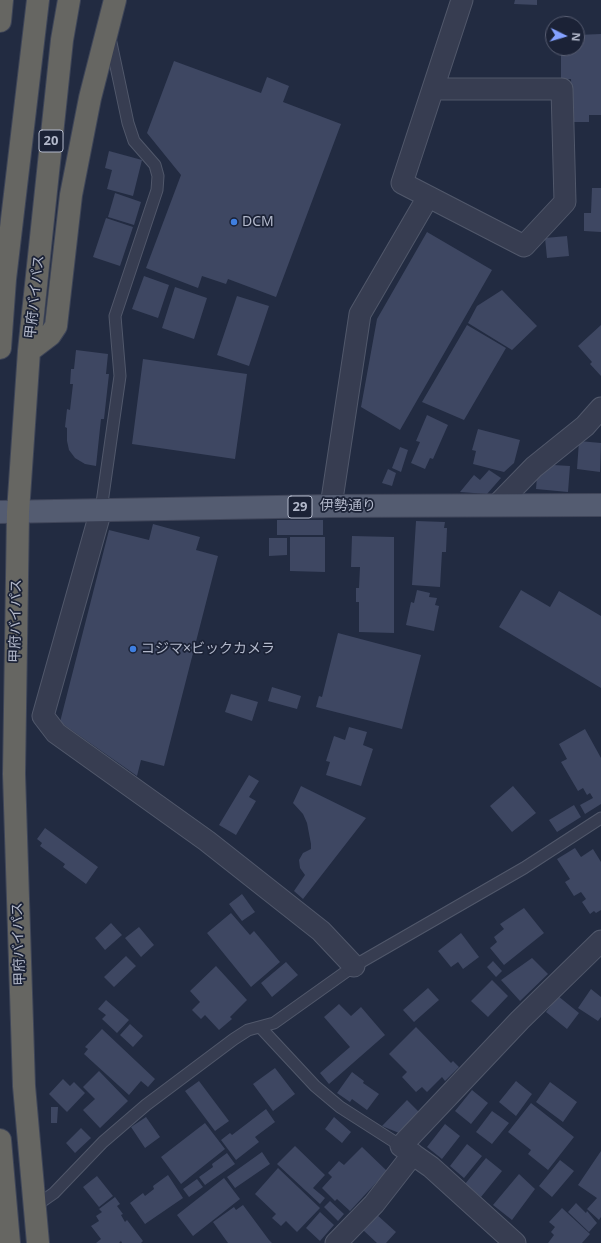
<!DOCTYPE html>
<html>
<head>
<meta charset="utf-8">
<style>
  body { margin:0 }
  #map { position:relative; width:601px; height:1243px; overflow:hidden; background:#222b41; font-family:"Noto Sans",sans-serif }
  canvas { display:block }
  .north { position:absolute; left:545px; top:16px; width:40px; height:40px; box-sizing:border-box; background:#1b2236; border:1px solid #585e72; border-radius:50%; rotate:95deg; font-size:11px; font-weight:700; line-height:16px; text-align:center; color:#b3b9cb }
  .north::after { content:''; display:block; margin:auto; width:14px; height:18px; background:#84a1ff; clip-path:polygon(50% 0,100% 100%,50% 72%,0 100%) }
</style>
</head>
<body>
<div id="map">
<canvas width="601" height="1243"></canvas>
<div class="north">N</div>
</div>
<script>
const context = document.querySelector('canvas').getContext('2d');
context.lineJoin = 'round';
function fill(path, color) { context.fillStyle = color; context.fill(path, 'evenodd'); }
function strokePath(path, color, width, dash) { context.strokeStyle = color; context.lineWidth = width; context.lineCap = dash ? 'butt' : 'round'; context.setLineDash(dash || []); context.stroke(path); }
function label(font, color, halo, rows, align = 'center') {
  context.font = font + ' "Noto Sans","Noto Sans JP",sans-serif'; context.lineWidth = 3.5; context.setLineDash([]); context.textBaseline = 'middle'; context.strokeStyle = halo; context.fillStyle = color; for (const [text, x, y, turn = 0] of rows) {
    context.save(); context.translate(x, y); context.rotate((+turn || 0) * Math.PI / 180); context.textAlign = isNaN(turn) ? turn : align; if (halo) context.strokeText(text, 0, 0); context.fillText(text, 0, 0); context.restore();
  }
}
const building = new Path2D(`
  M515,0H537V5L514,4Z
  M601,34V115H589V122H572L571,79H561V48H577V35Z
  M174,61L261,93L267,77L289,86L283,102L341,124L276,297L228,279L226,284L202,276L198,288L146,268L181,175L147,133Z
  M109,151L142,160L133,196L107,189L112,170L105,168Z
  M592,188H601V232L584,231V213H591Z
  M115,193L141,202L134,225L108,217Z
  M106,218L133,227L120,266L93,257Z
  M427,232L492,270L400,430L361,407L377,319Z
  M567,236L569,256L547,258L545,238Z
  M144,276L169,285L158,318L132,309Z
  M175,287L207,298L194,339L162,328Z
  M502,290L537,326L512,350L468,323L477,306Z
  M237,296L269,306L249,366L217,355Z
  M467,325L506,348L464,420L422,402Z
  M601,325V376L590,364L592,362L578,346Z
  M76,350L108,354L106,374H109L104,419H101L96,466L85,464L75,458L69,450L67,441V428L65,427L67,409L70,410L73,384H70L71,369H74Z
  M143,359L247,374L235,459L132,444Z
  M427,415L448,425L433,459L430,458L425,469L411,463L420,442L416,441Z
  M478,429L520,440L514,463L504,472L473,464L476,451L472,450Z
  M579,441L601,443L600,472L577,469Z
  M400,447L408,450L401,472L392,468Z
  M553,465L570,466L568,492L536,489L537,476Z
  M388,469L396,473L392,486L382,483Z
  M489,470L501,478L487,494L460,492L474,475L480,480Z
  M277,520H323V535H277Z
  M416,521L445,522L444,528H447L446,552H442L440,587L412,585Z
  M153,524L200,537L196,550L218,556L164,766L141,760L137,776L60,722L109,530L149,540Z
  M352,536L394,537V633L359,632V602H356V588H359L360,567H351Z
  M290,537H325V572L290,571Z
  M269,538H287V555L269,556Z
  M417,590L430,593L429,597L437,598L435,605L439,606L434,631L406,625L411,602L414,603Z
  M521,590L550,607L559,591L601,616V688L499,627Z
  M338,633L421,655L402,729L316,707L319,696L322,697Z
  M272,687L301,696L297,709L268,701Z
  M231,694L258,702L252,721L225,712Z
  M349,727L367,732L363,745L373,749L361,786L326,775L330,762L326,761L334,736L345,740Z
  M585,729L601,758V804L585,814L580,805L593,798L590,793L587,795L583,788L578,791L561,762L567,759L559,744Z
  M249,775L259,781L249,797L256,801L236,835L219,825Z
  M301,786L366,818L303,899L294,891L305,875L300,868L299,860L303,853L311,849V844L307,823L303,814L293,803Z
  M513,786L536,813L512,832L490,806Z
  M574,805L581,817L557,832L549,820Z
  M45,828L98,867L86,884L63,867L65,864L40,846L42,843L37,839Z
  M575,848L581,857L593,849L601,862V910L596,913L594,911L590,914L582,902L586,899L581,892L574,896L565,882L570,879L557,859Z
  M242,894L255,912L242,921L229,904Z
  M524,908L544,933L504,965L490,948L497,942L494,937L504,929L500,924Z
  M231,913L250,935L254,931L280,962L251,987L207,933Z
  M111,923L122,935L105,950L95,938Z
  M139,927L154,945L141,957L125,938Z
  M461,933L479,957L463,969L458,962L451,967L438,951Z
  M126,956L136,966L114,987L104,977Z
  M532,958L548,974L520,1001L501,980Z
  M493,961L502,971L496,977L487,967Z
  M286,962L298,975L272,997L261,983Z
  M216,966L247,1000L230,1017L232,1019L219,1030L205,1015L201,1019L192,1010L200,1002L190,991Z
  M492,980L508,996L488,1017L471,1001Z
  M428,988L439,1000L414,1022L403,1010Z
  M591,989L601,997V1017L598,1021L578,1008Z
  M558,996L579,1013L567,1029L546,1012Z
  M106,1000L129,1020L117,1033L102,1019L106,1015L98,1009Z
  M339,1004L351,1016L361,1007L385,1035L329,1084L320,1073L350,1047L324,1017Z
  M130,1024L143,1036L133,1047L120,1035Z
  M416,1027L451,1063L453,1061L459,1067L445,1081L442,1077L427,1092L422,1087L416,1092L402,1077L407,1072L389,1054Z
  M102,1029L155,1079L148,1087L141,1081L129,1095L84,1054L88,1049L85,1047Z
  M275,1068L295,1094L273,1111L253,1084Z
  M99,1071L128,1101L100,1128L83,1110L95,1099L83,1087Z
  M352,1072L364,1081L363,1083L379,1094L367,1110L352,1099L350,1102L337,1093Z
  M63,1079L70,1086L74,1082L85,1093L67,1112L49,1094Z
  M199,1081L229,1121L215,1131L185,1091Z
  M516,1081L532,1094L516,1116L499,1102Z
  M550,1082L577,1102L563,1122L536,1102Z
  M472,1090L488,1103L471,1124L455,1111Z
  M407,1100L419,1112L399,1133L382,1126Z
  M531,1103L574,1137L548,1170L528,1154L531,1150L508,1132Z
  M51,1107H58L57,1123H51Z
  M266,1109L275,1122L255,1137L259,1142L236,1160L221,1140L230,1133L232,1135Z
  M492,1111L509,1123L492,1144L476,1132Z
  M146,1117L160,1137L145,1148L131,1127Z
  M334,1117L351,1132L342,1143L325,1129Z
  M205,1123L225,1149L181,1184L161,1157Z
  M445,1124L460,1136L442,1159L427,1147Z
  M81,1128L91,1138L75,1153L66,1143Z
  M467,1144L482,1156L464,1178L450,1166Z
  M295,1146L325,1175L313,1188L325,1198L320,1204L277,1164Z
  M362,1147L387,1171L350,1211L337,1199L335,1201L322,1188L332,1177L328,1173L339,1161L344,1165Z
  M601,1151V1217L599,1220L587,1209L597,1198L578,1185Z
  M262,1152L270,1164L235,1188L227,1177Z
  M227,1153L235,1164L205,1185L199,1177L213,1167L212,1164Z
  M486,1158L502,1171L481,1197L465,1184Z
  M560,1160L574,1171L552,1197L539,1186Z
  M278,1168L320,1208L297,1232L286,1221L281,1226L272,1218L276,1214L255,1194Z
  M519,1174L535,1189L512,1220L493,1205Z
  M168,1175L183,1198L145,1224L130,1203L143,1193L145,1196L154,1189L153,1186Z
  M97,1176L113,1196L99,1207L83,1187Z
  M224,1178L240,1199L193,1236L177,1215Z
  M197,1179L203,1187L189,1197L183,1189Z
  M115,1197L120,1204L117,1206L123,1214L121,1215L125,1222L127,1220L143,1241L141,1243H122L121,1241L119,1243H96L101,1239L91,1226L99,1221L96,1216L102,1212L99,1209Z
  M330,1201L344,1214L338,1221L324,1207Z
  M576,1203L586,1213L587,1211L597,1223L589,1232L568,1212Z
  M243,1205L269,1240L272,1243H228L213,1222L234,1207L236,1210Z
  M562,1208L590,1234L582,1243H548L554,1235L551,1232L555,1227L549,1222Z
  M320,1212L334,1225L320,1241L306,1228Z
  M376,1214L396,1232L386,1243H377L363,1230Z`);
const service = new Path2D(`
  M101,510L120,376L115,316L157,190L158,176L155,165L134,141L128,123L110,38
  M261,1028L315,1086L340,1107L401,1146
  M34,1207L54,1193L103,1142L146,1105L234,1039L248,1030L274,1023L354,966L524,868L601,818`);
const minor = new Path2D(`
  M433,89H562L565,202L524,246L402,183L462,0
  M497,505L534,467L585,426L601,408
  M331,506L360,314L428,197
  M101,510L43,716L56,733L207,841L321,931L354,966
  M336,1243L374,1204L413,1154
  M515,1243L431,1167L401,1146L520,1020L601,941`);
const primary = new Path2D(`
  M0,512L331,506L601,505`);
const trunk = new Path2D(`
  M0,21L2,0
  M0,348L5,279L38,0
  M29,351L50,335L56,326L71,195L90,98L115,0
  M0,1140L9,1243
  M38,1243L24,1086L14,774L18,512L29,351L62,40L69,0`);
const markers = [
  [234,222,4,"#3f7fe0"],
  [133,649,4,"#3f7fe0"]
];
const shields = [
  [51,141,24],
  [300,507,24]
];
const shieldNames = [
  ["20",51,141],
  ["29",300,507]
];
const poiNames = [
  ["DCM",242,222],
  ["コジマ×ビックカメラ",141,649]
];
const streetNames = [
  ["甲府バイパス",35,297,-84],
  ["伊勢通り",348,506],
  ["甲府バイパス",16,621,-89],
  ["甲府バイパス",19,944,-92]
];
fill(building, '#3e4762');
strokePath(service, '#51586b', 13);
strokePath(minor, '#51586b', 23);
strokePath(primary, '#40465a', 24);
strokePath(trunk, '#3e4558', 24);
strokePath(service, '#373d51', 11);
strokePath(minor, '#373d51', 21);
strokePath(primary, '#545c71', 22);
strokePath(trunk, '#666662', 22);
for (const [x, y, r, color] of markers) { const dot = new Path2D(); dot.arc(x, y, r, 0, 2 * Math.PI); context.fillStyle = color; context.fill(dot); strokePath(dot, '#1b2236', 1.5); }
for (const [x, y, w] of shields) { const box = new Path2D(); box.roundRect(x - w / 2, y - 11, w, 22, 3); context.fillStyle = '#1b2236'; context.fill(box); strokePath(box, '#b3b9cb', 1); }
label('bold 13px', '#b3b9cb', null, shieldNames);
label('14px', '#b3b9cb', '#1b2236', poiNames, 'left');
label('14px', '#b3b9cb', '#1b2236', streetNames);
</script>
</body>
</html>
